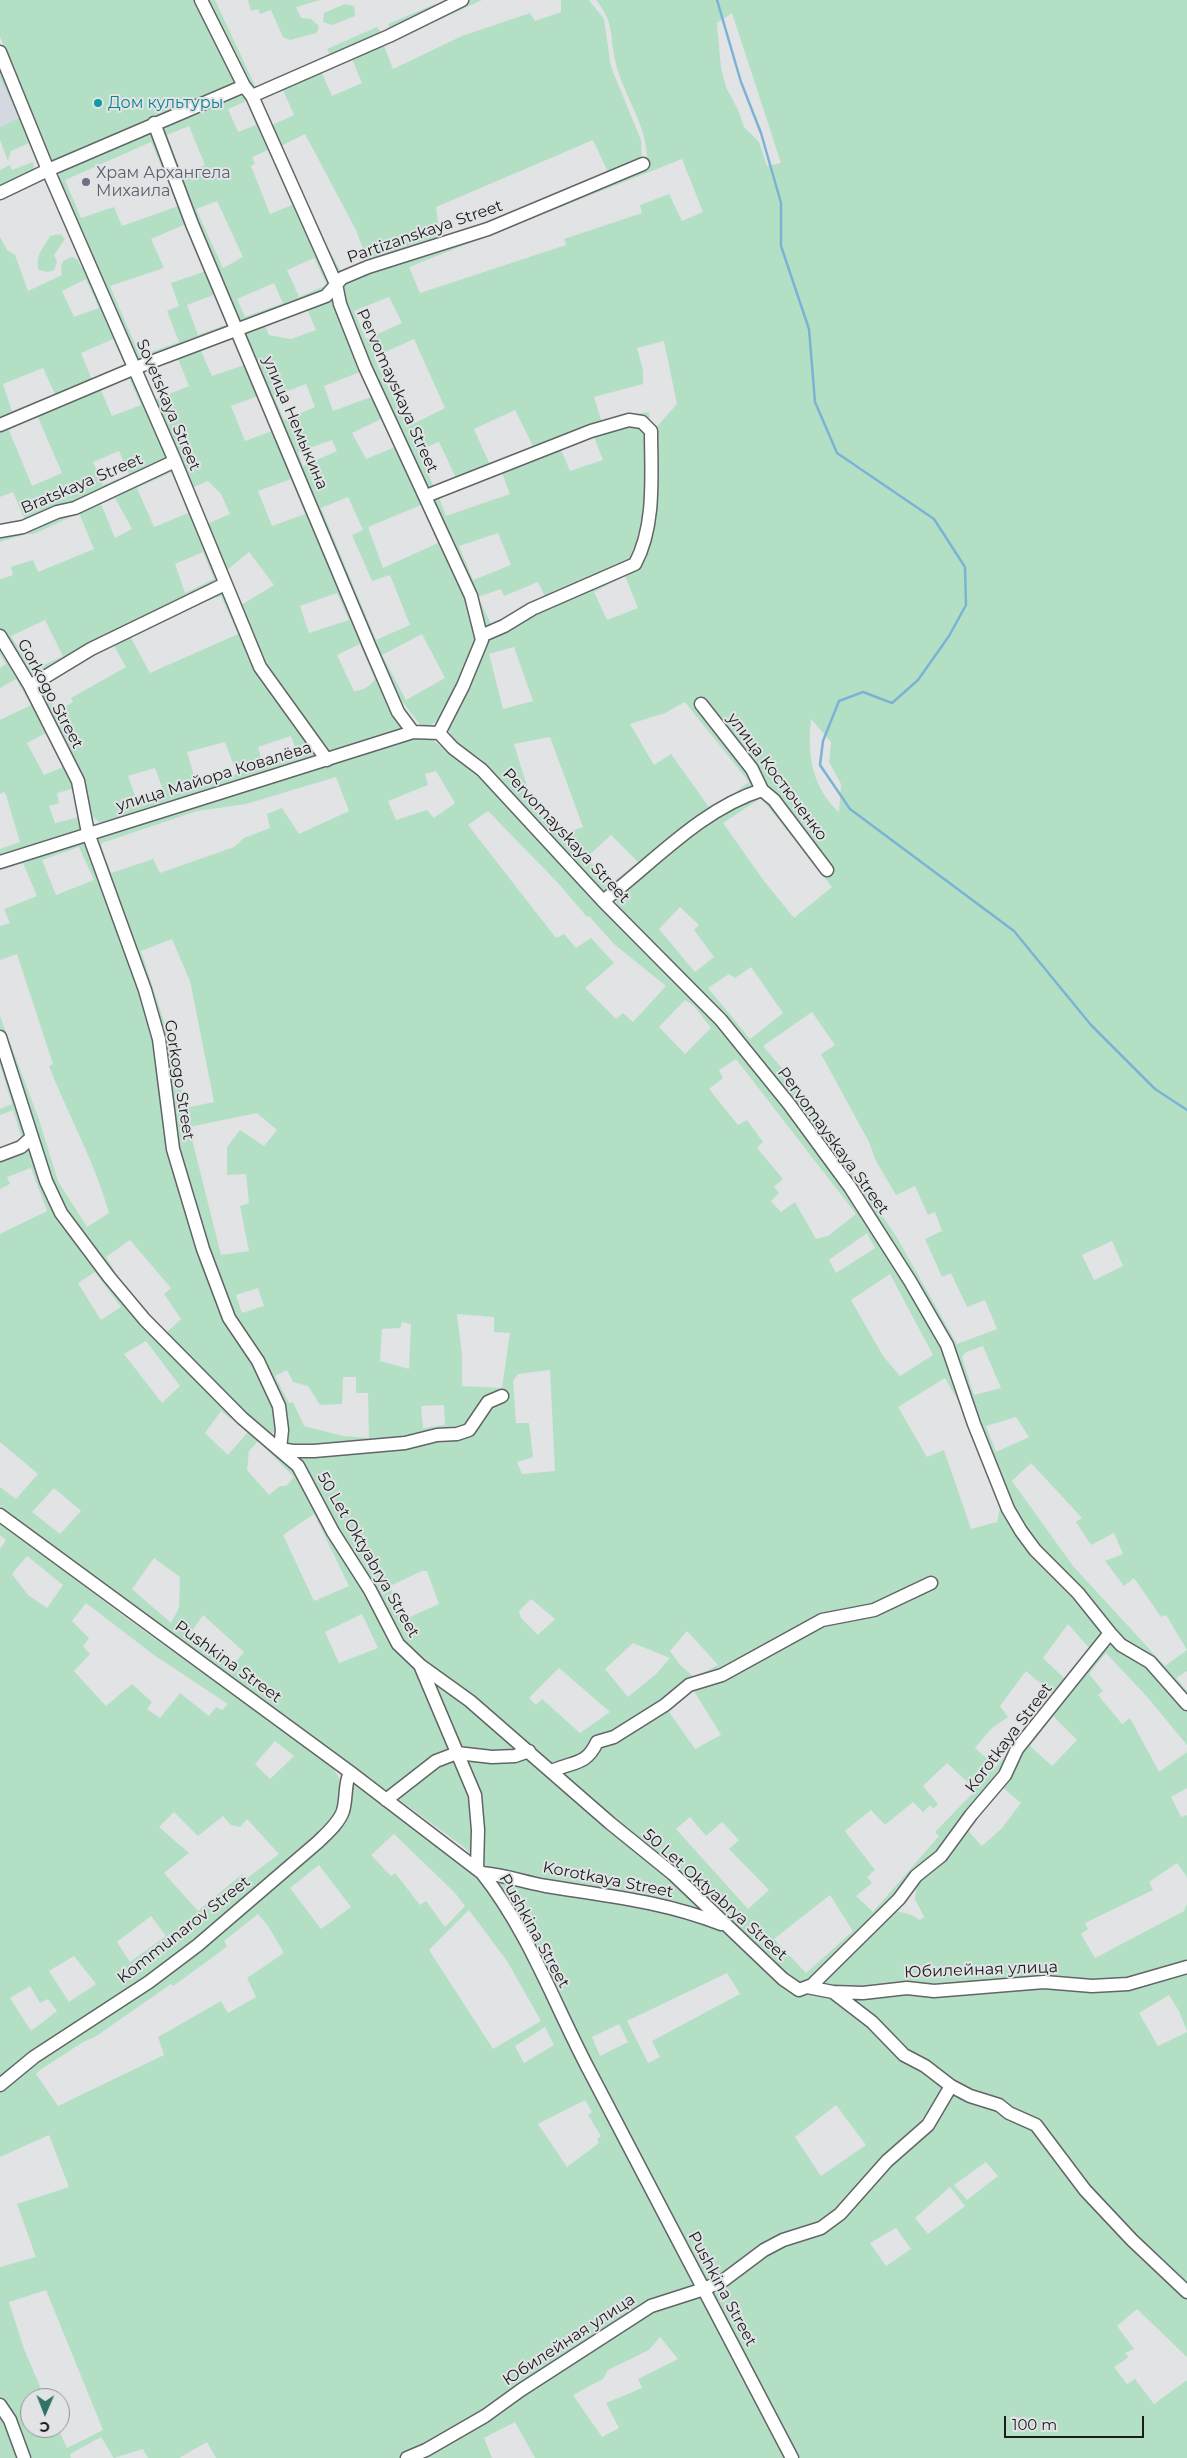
<!DOCTYPE html>
<html>
<head>
<meta charset="utf-8">
<style>
  body { margin:0 }
  #map { position:relative; width:1187px; height:2458px; overflow:hidden; background:#e1e3e5; font-family:Montserrat,sans-serif }
  canvas { display:block }
  .north { position:absolute; left:20px; top:2388px; width:50px; height:50px; box-sizing:border-box; background:#e1e3e5; border:1px solid #929395; border-radius:50%; rotate:181deg; font-size:14px; font-weight:700; line-height:20px; text-align:center; color:#1c1c1d }
  .north::after { content:''; display:block; margin:auto; width:18px; height:22px; background:#307467; clip-path:polygon(50% 0,100% 100%,50% 72%,0 100%) }
  .scale { position:absolute; left:1004px; top:2416px; width:140px; height:22px; box-sizing:border-box; border:2px solid #1c1c1d; border-top:0; padding-left:6px; font-size:15px; line-height:18px; white-space:nowrap; color:#1c1c1d; -webkit-text-stroke:4px #e1e3e5; paint-order:stroke }
</style>
</head>
<body>
<div id="map">
<canvas width="1187" height="2458"></canvas>
<div class="north">С</div>
<div class="scale">100 m</div>
</div>
<script>
const context = document.querySelector('canvas').getContext('2d');
context.lineJoin = 'round';
function fill(path, color) { context.fillStyle = color; context.fill(path, 'evenodd'); }
function strokePath(path, color, width, dash) { context.strokeStyle = color; context.lineWidth = width; context.lineCap = dash ? 'butt' : 'round'; context.setLineDash(dash || []); context.stroke(path); }
function label(font, color, halo, rows, align = 'center') {
  context.font = font + ' Montserrat,sans-serif'; context.lineWidth = 4; context.setLineDash([]); context.textBaseline = 'middle'; context.strokeStyle = halo; context.fillStyle = color; for (const [text, x, y, turn = 0] of rows) {
    context.save(); context.translate(x, y); context.rotate((+turn || 0) * Math.PI / 180); context.textAlign = isNaN(turn) ? turn : align; if (halo) context.strokeText(text, 0, 0); context.fillText(text, 0, 0); context.restore();
  }
}
const built = new Path2D(`
  M0,74L19,119L0,127Z`);
const green = new Path2D(`
  M0,0H197L223,60L235,78L233,85L53,162L0,37Z
  M203,0H215L257,90L252,92Z
  M248,0H320L296,7L301,18L311,19L319,26L317,33L290,40L283,37L271,10L260,14L258,9L251,11Z
  M467,0H482L384,46L393,69L462,36L530,13L535,21L561,12V0H589L604,19L611,67L641,140L642,162L479,230L343,274L338,273L256,96ZM352,59L362,83L332,96L321,71ZM282,88L294,115L272,125L260,97ZM305,134L356,230L368,262L341,272L325,242L281,146ZM593,140L608,172L465,230L440,237L436,207Z
  M596,0H1187V1671L1176,1678L1187,1691V1700L1149,1658L1122,1643L1077,1587L1036,1546L1021,1527L984,1441L952,1349L877,1221L847,1176L740,1037L693,983L617,906L616,897L621,892C650,869 719,801 754,796C759,795 763,797 768,800L826,876L831,871L785,807L764,787C726,790 641,866 610,893H605L544,831L481,759L458,745L452,738L448,728L474,677L484,651L485,636L506,627L533,611L612,578L636,565L642,559L652,512L654,430L677,404L664,341L637,348L643,370V384L594,397L602,423L619,416L649,412L650,423L643,418H630L594,428L433,489L425,484L354,330L342,284L359,274L484,233L636,173L647,166C649,126 625,100 616,64C609,37 616,25 596,0ZM732,13L781,163L767,166L759,142L744,127L739,112L726,87L721,68L717,23ZM682,159L703,212L682,221L669,194L640,205L642,213L564,239L566,245L420,293L409,267ZM389,297L402,323L366,339L354,311ZM414,339L445,408L407,427L374,357ZM515,410L534,448L490,465L474,429ZM439,442L456,478L434,487L417,451ZM625,576L638,608L607,620L594,592ZM514,647L533,701L503,709L489,654ZM685,702L749,782L711,810L671,754L654,765L630,724L665,713ZM811,719L831,742L829,762L841,784L839,812C812,788 807,754 811,719ZM550,737L583,827L561,835L534,809L514,744ZM761,798L832,887L794,918L764,881L723,823ZM611,835L638,862L612,883L586,858ZM680,907L699,925L694,930L714,957L695,972L659,929ZM751,967L783,1013L750,1039L708,988L729,974L735,978ZM812,1012L835,1045L821,1054L869,1142L876,1161L896,1195L915,1186L928,1215L935,1212L942,1231L925,1239L942,1277L951,1273L967,1307L985,1300L997,1329L957,1344L896,1236L786,1073L763,1046ZM1112,1241L1123,1266L1094,1280L1082,1255ZM983,1346L1001,1388L974,1395L962,1357L966,1352ZM1016,1417L1029,1437L996,1452L986,1426ZM1031,1463L1082,1518L1076,1522L1091,1545L1114,1533L1123,1554L1105,1561L1124,1586L1134,1578L1161,1617L1166,1615L1187,1650L1165,1666L1073,1566L1012,1481Z
  M345,4L354,6L355,16L332,25L323,22L324,13Z
  M435,4L438,11L392,33L388,24Z
  M377,27L384,36L332,58L327,49Z
  M0,55L38,141L32,148L29,143L11,151L8,161L0,140V127L19,118L0,78Z
  M234,95L249,98L331,281L328,290L244,323L240,321L227,297L169,156L163,126ZM246,101L256,125L238,132L228,109ZM189,126L205,165L182,174L167,135ZM268,150L292,205L270,214L251,166L255,164L252,157ZM217,201L243,257L223,268L196,209ZM314,258L327,285L299,297L287,270ZM274,283L283,303L245,317L237,299Z
  M148,131L155,133L234,329L136,365L58,182L60,170ZM151,142L178,206L122,226L114,207L81,218L65,180ZM186,224L206,271L171,283L179,306L167,311L179,342L140,356L110,286L164,268L151,239ZM216,294L228,324L198,335L187,305Z
  M33,162L34,170L0,187V170L10,165L12,170Z
  M61,234L65,239L54,255L57,262L54,270L48,272L39,270C34,256 44,247 50,236Z
  M0,237L7,250L15,255L28,291L62,275L61,267L63,261L72,257L77,259L81,267L86,265L131,368L0,423ZM86,279L99,308L74,317L62,291ZM113,339L125,366L92,380L81,353ZM43,368L55,394L12,411L3,384Z
  M332,295L473,612L479,633L443,717L431,725L421,726L400,699L373,644L242,332ZM307,309L316,330L291,339L269,335L265,326ZM360,372L371,397L333,411L324,386ZM306,384L315,407L284,420L274,396ZM381,419L395,447L366,459L352,433ZM332,440L337,451L303,466L298,452ZM348,497L363,530L352,535L372,581L390,575L410,625L376,640L321,508ZM421,505L438,543L383,568L368,527ZM422,634L445,678L406,700L382,655Z
  M236,334L355,631L403,728L398,732L333,754L326,753L261,663L138,371ZM234,338L244,365L212,376L201,351ZM178,359L189,386L154,400L144,372ZM258,396L272,431L245,441L231,406ZM291,479L305,514L272,526L258,491ZM208,481L221,494L230,514L207,524L192,488ZM249,552L274,585L241,605L226,571ZM337,593L349,620L309,633L300,606ZM360,644L375,679C371,686 362,691 354,691L337,655Z
  M133,372L168,460L100,496L25,520L13,492L0,497V427ZM128,376L141,405L112,416L100,388ZM37,415L62,473L32,486L8,428ZM119,451L129,474L103,485L93,462Z
  M630,422L642,424L648,431C648,471 656,529 633,563L531,609L502,626L482,633L468,581L436,512L432,497L570,441ZM593,435L603,460L570,471L560,447ZM502,473L510,494L446,516L439,497ZM498,533L511,565L473,580L459,546ZM538,582L546,599L491,624L478,597L501,589L504,596Z
  M173,464L222,583L31,683L0,632V579L13,575L11,567L33,560L38,572L94,549L79,513L34,534H26L0,542V534ZM172,472L188,513L154,527L137,488ZM115,498L132,529L115,538L101,504ZM203,552L214,579L185,593L175,564ZM45,620L63,656L33,670L11,636Z
  M223,587L251,651L321,755L104,823L99,822L93,817L84,792L34,688L92,652ZM221,596L238,634L150,673L130,636L190,607ZM113,644L126,667L71,698L73,702L56,712L44,686ZM291,736L298,755L263,766L258,747ZM225,742L237,774L197,786L187,752ZM155,768L165,795L138,804L128,776Z
  M0,645C35,701 68,756 84,821L81,829L72,834L0,857V849L20,842L6,795L4,792L0,794V720L31,705L16,679L0,688V668L6,664L0,654ZM46,733L63,767L44,775L27,743ZM72,789L80,817L55,823L49,806L59,803L57,793Z
  M406,738H430L492,788L727,1034L852,1195L944,1349L1004,1506L1098,1624L1101,1634L1098,1644L943,1849L897,1890L886,1908C900,1914 905,1910 920,1920L924,1917L915,1899L917,1883L1022,1748L1105,1648L1112,1644L1144,1664L1159,1676L1187,1711V1745L1149,1699L1106,1653L1089,1674L1103,1691L1098,1695L1122,1724L1130,1718L1159,1772L1187,1752V1788L1171,1797L1181,1817L1187,1815V1877L1177,1863L1149,1882L1153,1890L1085,1923L1088,1929L1081,1934L1095,1958L1184,1911L1187,1904V2031L1179,2011L1169,1995L1139,2013L1158,2046L1187,2032V2357L1137,2309L1117,2326L1134,2349L1125,2353L1129,2357L1114,2367L1127,2384L1135,2379L1154,2404L1187,2380V2458H800L498,1885L465,1848L0,1506V1487L16,1499L38,1474L0,1442V1234L47,1211L31,1168L7,1177L10,1184L0,1189V1156L30,1141L89,1258L283,1455L297,1474L400,1642L294,1457L230,1311L176,1150L168,1084L94,840L97,834ZM436,771L455,803L434,818L427,810L396,820L388,801L428,785L425,774ZM336,777L349,811L299,834L282,808L267,814L270,828L244,838L234,847L160,873L153,859L111,873L101,845L102,843L197,811L246,804ZM488,811L559,884L587,917L589,916L614,944L666,986L633,1022L623,1013L616,1019L585,988L614,963L591,938L576,948L564,934L556,938L468,825ZM172,939L190,981L214,1102L185,1108L175,1055L141,951ZM685,1000L694,1006L711,1028L685,1054L659,1027ZM736,1059L856,1214L828,1236L816,1239L795,1202L781,1212L771,1201L779,1193L774,1187L783,1179L757,1148L763,1142L747,1120L738,1125L709,1089L723,1078L719,1070ZM257,1113L277,1130L264,1146L240,1130L227,1147V1175L246,1174L249,1203L240,1206L249,1251L221,1255L189,1127ZM867,1233L875,1248L836,1273L829,1260ZM95,1272L121,1307L101,1320L78,1283ZM890,1274L933,1355L900,1376L883,1356L851,1300ZM258,1288L264,1306L242,1313L236,1295ZM457,1314L494,1317V1332L510,1333L502,1388L462,1386V1355ZM402,1322L411,1324L409,1369L380,1361L382,1329L400,1328ZM146,1341L180,1386L162,1403L124,1354ZM287,1370L293,1382L308,1386L320,1405L342,1404L343,1377H356V1393H368L369,1438L343,1436L304,1426L293,1402L289,1403L275,1376ZM550,1370L555,1471L522,1474L517,1462L533,1457L529,1423H516L513,1381L518,1374ZM945,1378L961,1406L1000,1508L997,1522L971,1529L944,1450L927,1457L898,1407ZM444,1405L445,1425L423,1428L421,1406ZM221,1411L248,1432L228,1455L205,1433ZM258,1441L294,1477L286,1486H280L269,1495L247,1470L249,1451ZM54,1488L81,1511L60,1534L32,1512ZM314,1514L349,1586L314,1601L283,1535ZM154,1558L180,1577L179,1608L171,1623L132,1589ZM422,1571H427L439,1604L403,1620L390,1586ZM531,1599L555,1619L538,1635L521,1618L519,1611ZM362,1614L378,1648L339,1663L325,1632ZM203,1615L244,1652L233,1665L190,1634ZM1068,1624L1091,1650L1066,1680L1043,1658ZM687,1631L718,1665L694,1677L680,1665L670,1651ZM633,1643L670,1658L656,1674L628,1697L605,1669ZM559,1668L610,1712L580,1733L542,1699L536,1705L529,1698ZM1026,1671L1054,1695L996,1767L975,1748L992,1728L1008,1717L1000,1706ZM694,1691L721,1735L695,1749L667,1709ZM1053,1716L1077,1740L1052,1766L1030,1746ZM947,1763L976,1790L935,1832L939,1836L873,1912L856,1896L872,1883L867,1877L875,1870L845,1831L871,1810L885,1825L913,1802L923,1812L930,1805L933,1809L938,1804L923,1786ZM1002,1787L1021,1803L1002,1828L982,1846L968,1831ZM690,1817L706,1836L722,1822L739,1840L729,1849L769,1890L748,1909L676,1829ZM830,1895L853,1931L806,1973L774,1939ZM727,1973L740,1994L652,2041L660,2057L648,2063L627,2021ZM619,2024L628,2042L600,2056L592,2037ZM836,2105L866,2145L821,2176L795,2137ZM986,2162L998,2176L967,2200L954,2185ZM950,2187L965,2206L928,2234L915,2218ZM896,2228L911,2249L886,2266L870,2243Z
  M76,841L83,842L91,853L143,991L157,1043L172,1150L202,1253L227,1317L261,1372L275,1405L278,1428L273,1433H266L242,1413L144,1316L79,1234L67,1216L49,1179L0,1028V1016L38,1117L58,1181L87,1227L109,1213C95,1162 68,1115 49,1066L53,1064L17,954L0,960V926L10,923L4,909L37,896L23,863L0,870V865ZM79,847L94,880L56,895L42,860ZM130,1240L171,1288L164,1294L181,1319L165,1334L128,1293L106,1257Z
  M0,1047L29,1136L20,1145L0,1149L22,1139L13,1110L0,1115V1109L12,1104L0,1065Z
  M0,1521L126,1618L302,1743L333,1768L339,1778L341,1794L340,1809L333,1824L146,1981L0,2082V1549L6,1540L0,1535ZM27,1556L63,1585L47,1608L28,1595L12,1574ZM86,1603L154,1655L228,1704L222,1710L216,1707L209,1716L180,1693L160,1718L147,1709L152,1702L132,1684L106,1706L74,1671L90,1654L83,1646L89,1638L72,1621ZM275,1741L294,1756L270,1779L255,1764ZM174,1812L198,1836L223,1816L231,1825L240,1827L247,1819L279,1854L246,1879L242,1874L198,1911L164,1873L189,1853L159,1827ZM151,1916L166,1936L130,1962L117,1942ZM74,1956L96,1984L69,2002L49,1971ZM30,1986L40,2003L48,1999L57,2011L31,2031L10,1998Z
  M354,1781L473,1871L488,1888L512,1930L631,2165L784,2458H535L515,2422L484,2438L492,2458H216L207,2442L179,2458H148L143,2449L114,2458L101,2437L70,2454L71,2458H0V2267L36,2257L17,2204L69,2187L49,2135L0,2157V2089L58,2044L147,1987L334,1830L350,1784ZM394,1834L455,1893L465,1906L445,1927L426,1901L420,1905L395,1873L391,1876L371,1855ZM319,1865L351,1907L321,1929L290,1888ZM469,1910L507,1961L541,2021L493,2049L429,1950ZM258,1914L268,1926L284,1953L247,1978L256,1997L228,2013L221,2001L158,2037L164,2055L58,2106L36,2074L40,2070L83,2042L95,2037L171,1984L173,1986L220,1952L227,1946L224,1941ZM545,2027L554,2045L524,2063L515,2046ZM585,2100L592,2112L588,2115L601,2136L597,2139L599,2143L567,2167L538,2124ZM46,2290L103,2430L67,2448L58,2428H30V2398H45L24,2349L9,2302ZM660,2337L678,2359L638,2379L642,2388L606,2403L619,2428L602,2437L573,2395L603,2379L608,2370L649,2350Z`);
const stream = new Path2D(`
  M717,0L741,82L761,133L781,203V246L809,329L815,402L837,453L934,519L965,567L966,605L949,636L918,680L892,703L863,692L839,701L823,741L820,765L850,809L1014,931L1091,1025L1155,1089L1187,1110`);
const minor = new Path2D(`
  M201,0L244,86L252,96L336,284L340,304L365,367L471,596L482,640L463,686L439,733L453,748L482,770L603,901L721,1020L789,1104L850,1187L910,1281L947,1345L974,1424L1008,1509L1021,1531L1035,1550L1078,1593L1110,1633L1121,1645L1150,1662L1187,1704
  M0,52L48,170L175,461L260,667L327,760
  M252,96L389,36L462,0
  M154,123L192,224L369,645L398,712L413,732
  M0,193L48,170L244,86
  M0,425L135,368L326,296L342,278L368,267L488,229L643,164
  M426,496L591,431L629,420L642,422L651,431C651,474 656,525 635,564L532,609L504,626L481,636
  M0,531L23,527L57,512L75,508L175,461
  M0,636L30,686L78,781L88,833L145,990L159,1039L173,1149L203,1249L229,1318L258,1361L279,1406L282,1430L280,1449L293,1451H314L405,1443L437,1435L457,1434L469,1430L488,1402L502,1396
  M30,686L91,649L225,584
  M701,704L752,769L762,790L774,800L827,870
  M0,862L413,732L439,733
  M603,901C653,863 701,809 762,790
  M0,1037L46,1181L61,1213L109,1277L145,1320L242,1418L298,1466L333,1532L370,1590L398,1644L420,1665L470,1701L610,1823L673,1874L783,1979L799,1990L812,1985L899,1899L916,1876L941,1856L971,1815L1005,1775L1017,1749L1110,1633
  M0,1155L21,1147L32,1137
  M0,1515L350,1772L482,1873C529,1932 555,2006 590,2072C657,2201 725,2329 792,2458
  M420,1665L475,1795L478,1830L477,1869
  M552,1771C573,1761 586,1766 597,1742L614,1737L665,1705L689,1685L722,1675L822,1620L874,1610L931,1583
  M386,1800L436,1761L457,1753L492,1757L515,1756L529,1751
  M482,1873C506,1875 523,1882 546,1886C607,1896 662,1901 721,1924
  M807,1987L833,1992L872,2022L904,2055L925,2066L951,2086L970,2096L999,2105L1009,2113L1036,2125L1085,2190L1132,2240L1187,2292
  M833,1992L863,1993L907,1988L934,1991L1044,1982L1092,1986L1128,1984L1187,1967
  M0,2085L34,2057L149,1982L198,1945L318,1842C327,1833 339,1823 343,1811C347,1798 344,1785 350,1772
  M0,2405L10,2420L24,2458
  M407,2458L426,2450L485,2416L521,2390L651,2306L704,2289L724,2280L764,2250L783,2240L821,2228L840,2214L887,2161L928,2125L951,2086`);
const markers = [
  [98,103,5,"#0f9aa8"],
  [86,182,5,"#6b7280"]
];
const cultureNames = [
  ["Дом культуры",108,103]
];
const worshipNames = [
  ["Храм Архангела",96,173],
  ["Михаила",96,191]
];
const streetNames = [
  ["Partizanskaya Street",425,232,-19],
  ["Pervomayskaya Street",397,391,66],
  ["Sovetskaya Street",168,405,67],
  ["улица Немыкина",295,423,67],
  ["Bratskaya Street",82,484,-23],
  ["Gorkogo Street",50,694,62],
  ["улица Майора Ковалёва",214,777,-17],
  ["улица Костюченко",777,777,53],
  ["Pervomayskaya Street",566,836,47],
  ["Gorkogo Street",179,1080,81],
  ["Pervomayskaya Street",833,1141,54],
  ["50 Let Oktyabrya Street",368,1555,60],
  ["Pushkina Street",228,1662,36],
  ["Korotkaya Street",1009,1738,-53],
  ["Korotkaya Street",608,1880,11],
  ["50 Let Oktyabrya Street",715,1895,42],
  ["Kommunarov Street",184,1930,-38],
  ["Pushkina Street",534,1931,61],
  ["Юбилейная улица",981,1970,-2],
  ["Pushkina Street",722,2289,62],
  ["Юбилейная улица",569,2340,-33]
];
fill(built, '#d3d8e1');
fill(green, '#b3e0c5');
strokePath(stream, '#7cb3d5', 2.5);
strokePath(minor, '#626466', 15);
strokePath(minor, '#fff', 12);
for (const [x, y, r, color] of markers) { const dot = new Path2D(); dot.arc(x, y, r, 0, 2 * Math.PI); context.fillStyle = color; context.fill(dot); strokePath(dot, '#e1e3e5', 2); }
label('16px', '#0d838f', '#e1e3e5', cultureNames, 'left');
label('16px', '#5b616d', '#e1e3e5', worshipNames, 'left');
label('16px', '#1c1c1d', '#e1e3e5', streetNames);
</script>
</body>
</html>
